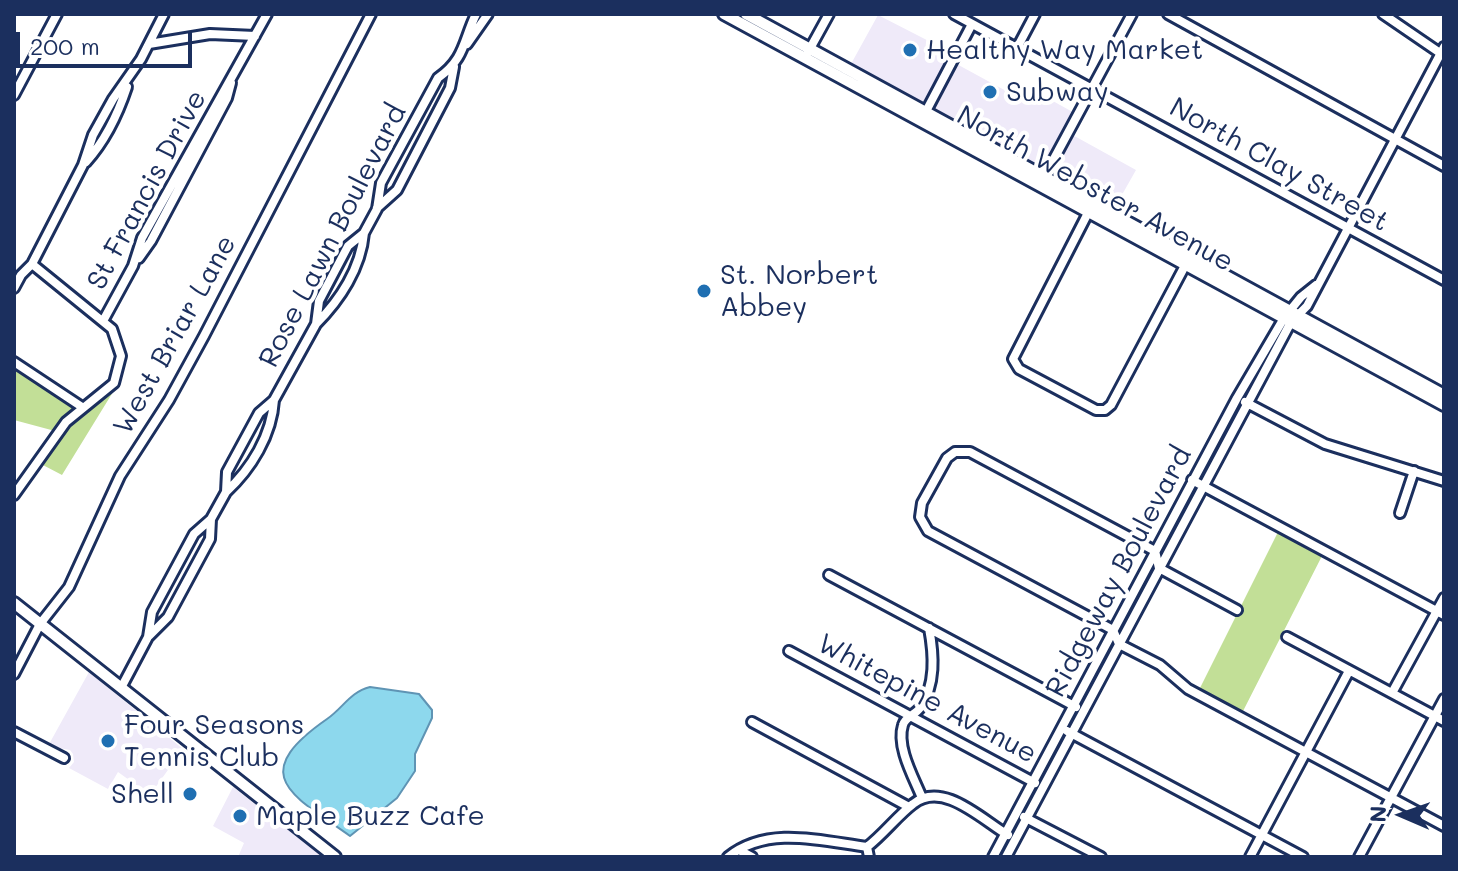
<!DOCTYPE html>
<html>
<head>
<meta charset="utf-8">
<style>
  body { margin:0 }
  #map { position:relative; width:1458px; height:871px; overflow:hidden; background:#fff; font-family:Mali,sans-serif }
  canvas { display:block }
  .frame { position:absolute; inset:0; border:16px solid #1b2f5e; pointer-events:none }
  .north { position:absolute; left:1362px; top:775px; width:80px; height:80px; -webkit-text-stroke:6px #fff; paint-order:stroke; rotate:272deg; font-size:22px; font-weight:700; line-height:32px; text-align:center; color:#1b2f5e }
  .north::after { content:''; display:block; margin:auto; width:28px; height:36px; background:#1b2f5e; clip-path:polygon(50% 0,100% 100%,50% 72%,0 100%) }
  .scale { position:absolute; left:16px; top:32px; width:176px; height:36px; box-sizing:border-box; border:4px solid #1b2f5e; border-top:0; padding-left:10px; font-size:24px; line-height:28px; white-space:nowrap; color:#1b2f5e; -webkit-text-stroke:6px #fff; paint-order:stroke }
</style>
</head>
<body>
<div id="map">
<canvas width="1458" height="871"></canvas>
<div class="frame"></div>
<div class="north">N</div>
<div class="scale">200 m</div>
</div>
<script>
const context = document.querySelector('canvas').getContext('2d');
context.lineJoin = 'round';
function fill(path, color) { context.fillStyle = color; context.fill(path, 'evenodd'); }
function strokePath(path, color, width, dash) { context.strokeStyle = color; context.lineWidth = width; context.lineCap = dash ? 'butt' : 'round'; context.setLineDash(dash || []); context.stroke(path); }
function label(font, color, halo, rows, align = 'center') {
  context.font = font + ' Mali,sans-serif'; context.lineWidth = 8; context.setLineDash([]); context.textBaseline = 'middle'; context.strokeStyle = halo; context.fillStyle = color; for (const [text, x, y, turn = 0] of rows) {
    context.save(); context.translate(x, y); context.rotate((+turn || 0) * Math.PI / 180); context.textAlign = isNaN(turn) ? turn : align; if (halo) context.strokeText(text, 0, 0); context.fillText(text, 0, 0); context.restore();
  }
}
const built = new Path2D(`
  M878,15L956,55L953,62L1019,98L1026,86L1078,115L1069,133L1136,170L1110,216L846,73Z
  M89,672L183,749L150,795L118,772L108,789L69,768L74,762L73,754L70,750L48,746Z
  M233,787L323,857H238L244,843L213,826Z`);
const green = new Path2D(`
  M14,367L75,406L55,431L14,420Z
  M113,392L62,475L41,464C61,433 79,408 113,392Z
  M1280,528L1324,552L1240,717L1197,694Z`);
const water = new Path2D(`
  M370,687L419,694L432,710V718L415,754V771L397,798L350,836C293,795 245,776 327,719C343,708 350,692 370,687Z`);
const minor = new Path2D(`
  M954,14L1444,280
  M1168,14L1444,166
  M1383,14L1443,55
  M149,44L210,34L255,36
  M467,44L488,14
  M1017,48L1035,14
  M807,54L829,14
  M14,95L57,14
  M923,117L972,24
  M86,162C105,141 118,114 127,87
  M1042,181L1132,14
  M377,208L397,190L450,88L454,67
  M1090,209L1013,359L1019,369L1096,410H1105L1111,405L1188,260
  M139,258L151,241L227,98L231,83
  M14,288L21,275L32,264L83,165L93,135L113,99L141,59L164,14
  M103,321L133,266L142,238L267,14
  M316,324C340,300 361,268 364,233
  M14,362L82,407
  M1245,402L1325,444L1444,481
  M1192,480L1444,615
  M226,492C251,469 272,435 274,400
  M14,495L66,422L114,383L121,356L112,329L32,264
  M1400,513L1414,471
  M829,575L1076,707
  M1237,610L1159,568L1155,551L970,452H955L947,458L922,503L920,517L928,531L1113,630L1119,644L1160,665L1188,689L1444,826
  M149,636L168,617L210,539L211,519
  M1287,637L1444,721
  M789,651L1035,783
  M14,674L40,624L69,587L120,476L169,400L204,336L371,14
  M121,688L148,637L152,612L194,534L211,519L226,492L227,472L259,413L274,400L316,324L319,301L348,246L364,233L377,209L381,183L438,78C465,59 463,41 476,14
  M1392,693L1444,598
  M752,722L909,807
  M1067,731L1303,857
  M14,732L64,758
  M922,798C914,778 896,747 903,725C905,717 915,715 920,708C936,685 934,655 929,628
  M1024,817L1101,857
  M739,850L752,857
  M728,857C768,825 822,841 867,847
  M869,857L867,847C884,834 897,816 913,804C943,780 982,820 1008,835
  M993,857L1237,398L1284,318L1301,297L1316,285
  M1006,857L1291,322L1307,306L1444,47
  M1250,857L1349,671
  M1359,857L1444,699`);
const major = new Path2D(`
  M724,14L1444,405
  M746,14L1444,395
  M14,603L335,857`);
const markers = [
  [910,50,8,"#1f6fb2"],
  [990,92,8,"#1f6fb2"],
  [704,291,8,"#1f6fb2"],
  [108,741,8,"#1f6fb2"],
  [190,794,8,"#1f6fb2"],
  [240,816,8,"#1f6fb2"]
];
const poiNames = [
  ["Healthy Way Market",926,50],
  ["Subway",1006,92],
  ["St. Norbert",720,275],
  ["Abbey",720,307],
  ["Four Seasons",124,725],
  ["Tennis Club",124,757],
  ["Shell",174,794,"right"],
  ["Maple Buzz Cafe",256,816]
];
const streetNames = [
  ["North Clay Street",1279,165,29],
  ["North Webster Avenue",1095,189,29],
  ["St Francis Drive",147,190,-62],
  ["Rose Lawn Boulevard",333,236,-63],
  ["West Briar Lane",175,335,-61],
  ["Ridgeway Boulevard",1119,572,-62],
  ["Whitepine Avenue",927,699,28]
];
fill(built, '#efeaf9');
fill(green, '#c2df97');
fill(water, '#8dd8ed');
strokePath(water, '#5f94b4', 2);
strokePath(minor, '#1b2f5e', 14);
strokePath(major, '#1b2f5e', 16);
strokePath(minor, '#fff', 8);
strokePath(major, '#fff', 10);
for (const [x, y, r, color] of markers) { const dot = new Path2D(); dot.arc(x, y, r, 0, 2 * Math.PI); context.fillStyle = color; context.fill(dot); strokePath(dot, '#fff', 3); }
label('28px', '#1b2f5e', '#fff', poiNames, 'left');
label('28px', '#1b2f5e', '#fff', streetNames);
</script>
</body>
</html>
